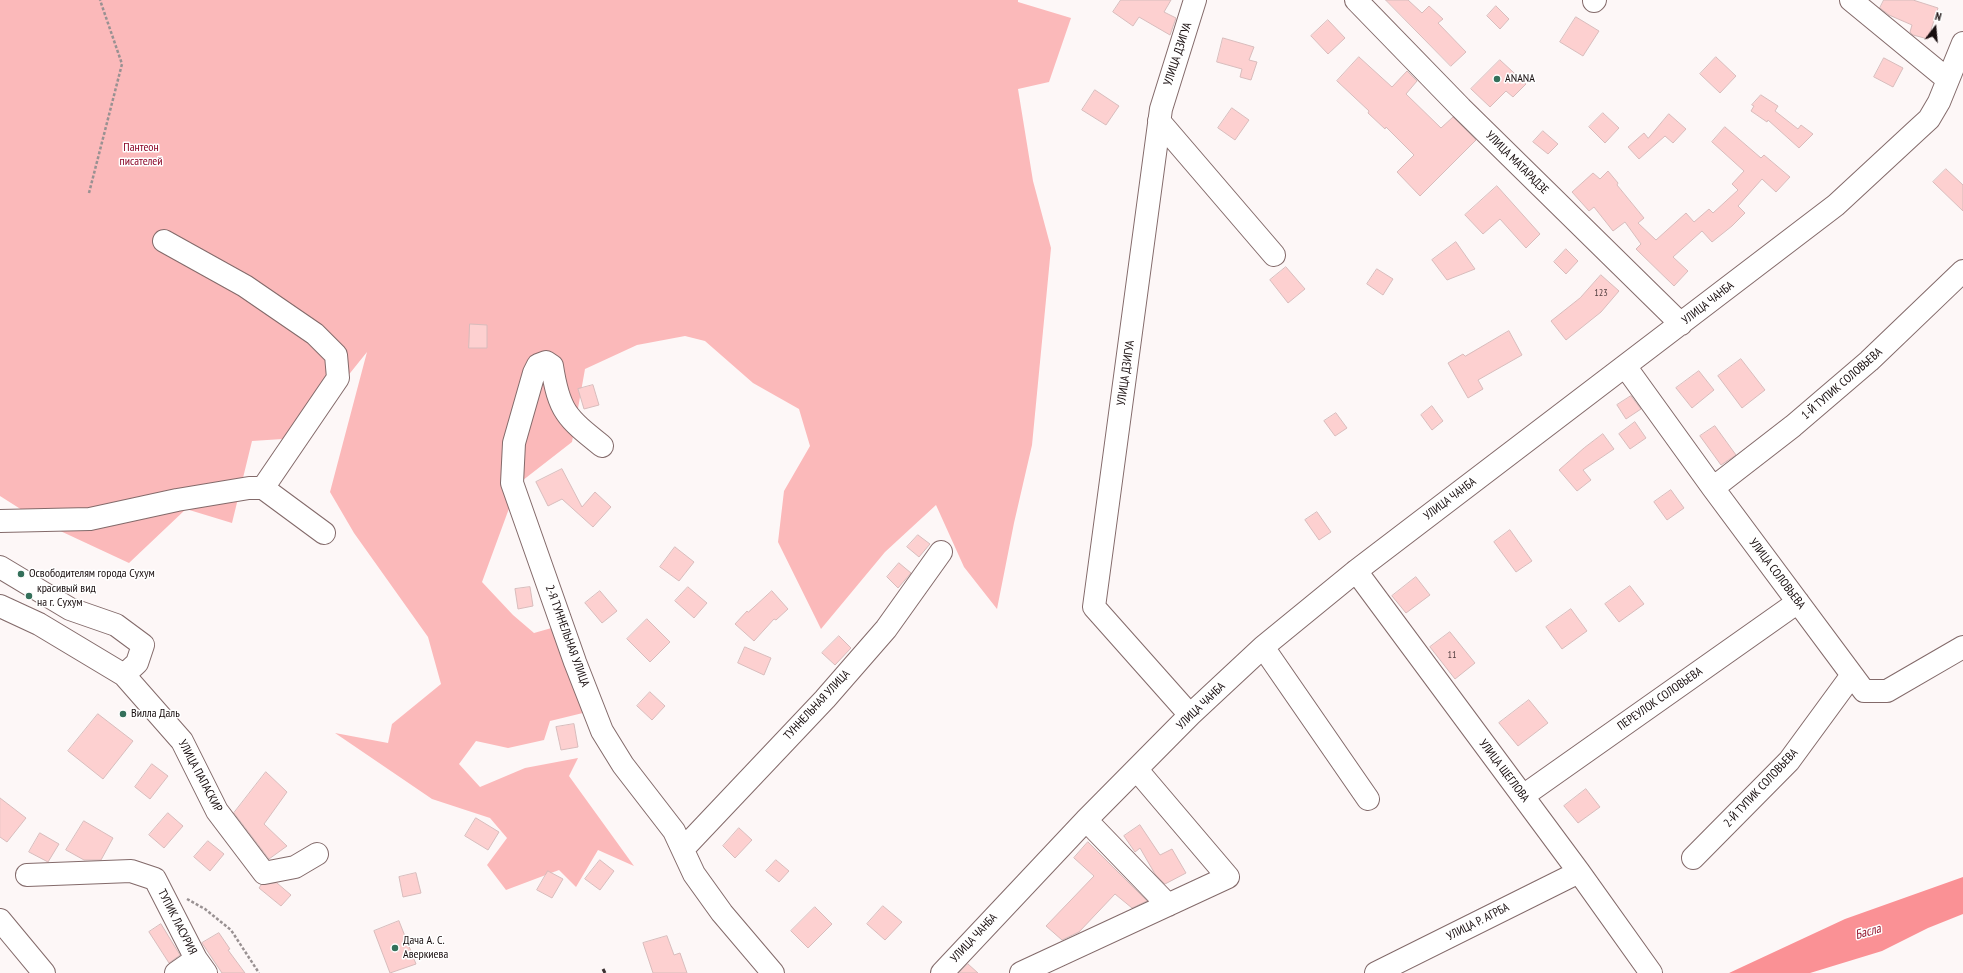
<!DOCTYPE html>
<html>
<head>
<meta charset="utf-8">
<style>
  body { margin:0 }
  #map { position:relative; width:1963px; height:973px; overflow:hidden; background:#fdf7f7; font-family:"PT Sans Narrow",sans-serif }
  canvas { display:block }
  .north { position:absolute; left:1915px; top:8px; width:40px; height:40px; -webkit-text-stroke:3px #fff; paint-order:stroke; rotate:16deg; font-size:11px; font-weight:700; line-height:16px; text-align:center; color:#180e0f }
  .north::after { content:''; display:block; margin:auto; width:14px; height:18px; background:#180e0f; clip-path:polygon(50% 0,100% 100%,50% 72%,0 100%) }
</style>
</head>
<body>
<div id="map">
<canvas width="1963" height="973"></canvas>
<div class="north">N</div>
</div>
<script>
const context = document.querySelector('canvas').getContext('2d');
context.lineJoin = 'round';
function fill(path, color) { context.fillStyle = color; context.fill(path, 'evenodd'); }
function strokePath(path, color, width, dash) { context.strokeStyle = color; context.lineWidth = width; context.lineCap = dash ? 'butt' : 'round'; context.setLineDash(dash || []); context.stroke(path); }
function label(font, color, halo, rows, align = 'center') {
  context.font = font + ' "PT Sans Narrow",sans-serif'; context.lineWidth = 3; context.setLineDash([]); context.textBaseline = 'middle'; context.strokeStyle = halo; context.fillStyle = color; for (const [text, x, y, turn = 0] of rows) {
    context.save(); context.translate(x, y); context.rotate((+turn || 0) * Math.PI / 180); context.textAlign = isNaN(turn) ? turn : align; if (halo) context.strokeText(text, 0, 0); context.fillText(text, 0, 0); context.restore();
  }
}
const green = new Path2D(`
  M0,0H1018V2L1071,18L1049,82L1018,89L1033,181L1051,248L1032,445L1014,523L997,609L964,567L936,505L885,552L821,629L778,542L784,491L810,446L799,409L753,383L705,341L685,336L637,345L585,369L572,442L518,484L482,582L513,615L534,633L555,627L587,712L550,721L544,740L508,748L476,741L459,764L480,787L525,768L578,758L569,776L634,866L598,850L576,887L559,870L506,890L487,865L507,838L490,818L432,799L335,733L388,743L392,724L441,684L428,637L354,533L330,492L367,352L298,438L252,441L232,523L186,509L129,563L41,522L0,496Z`);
const water = new Path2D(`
  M1963,877V914L1928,928L1882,951L1810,973H1729L1845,919Z`);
const building = new Path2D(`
  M1121,0H1171L1164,12L1176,18L1170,35L1139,17L1133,26L1113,12Z
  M1386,0H1408L1422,13L1429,6L1443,19L1438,23L1466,52L1451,66Z
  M1884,0H1913L1938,8L1928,39L1913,35L1910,32L1912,25L1889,15L1880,8Z
  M1496,6L1509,19L1500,29L1487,16Z
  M1576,17L1599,31L1583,56L1560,42Z
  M1328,20L1345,38L1328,54L1311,36Z
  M1223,38L1254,47L1249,60L1257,62L1251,80L1240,77L1242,69L1217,62Z
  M1359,57L1392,87L1407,71L1417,81L1406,94L1441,128L1453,117L1476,140L1420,196L1397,172L1414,155L1386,127L1385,129L1368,113L1369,111L1337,81Z
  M1716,57L1736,76L1720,93L1700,74Z
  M1884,58L1903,68L1893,87L1874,77Z
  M1500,60L1526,84L1513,97L1506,91L1490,107L1471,89Z
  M1095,90L1119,106L1106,125L1082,110Z
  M1761,95L1778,106L1775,111L1798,129L1801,125L1813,134L1799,148L1768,120L1767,122L1751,111L1754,106L1752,105Z
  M1232,108L1249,120L1235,140L1218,128Z
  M1603,113L1619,128L1605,143L1589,127Z
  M1669,114L1686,129L1673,143L1665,136L1639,159L1628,147L1644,133L1648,138Z
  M1725,127L1761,158L1764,155L1790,177L1776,192L1762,179L1738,206L1745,213L1732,226L1712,242L1702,231L1673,257L1688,271L1674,286L1636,249L1641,244L1625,222L1613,231L1594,207L1589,211L1572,192L1593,173L1600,179L1608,171L1618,183L1617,185L1644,218L1638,223L1656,240L1686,213L1694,222L1709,209L1713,213L1738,190L1732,184L1744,171L1712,142Z
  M1543,131L1558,144L1548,154L1533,142Z
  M1946,169L1963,185V211L1933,182Z
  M1497,186L1540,234L1526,248L1500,219L1483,234L1465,215Z
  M1456,242L1475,269L1447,280L1432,260Z
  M1566,249L1578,261L1566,274L1554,262Z
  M1286,267L1305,289L1288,303L1270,280Z
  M1377,269L1393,279L1383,295L1367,284Z
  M1601,275L1619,291L1601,312L1566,340L1551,321L1580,298Z
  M470,324L487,325V348H469Z
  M1509,331L1522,355L1478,380L1483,389L1468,398L1448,363L1463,354L1465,356Z
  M1741,359L1765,390L1742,408L1718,376Z
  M1699,371L1714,390L1692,408L1676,388Z
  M593,385L599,405L584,409L578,389Z
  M1631,396L1641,409L1626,419L1617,405Z
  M1432,406L1443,421L1432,430L1421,415Z
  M1336,413L1347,428L1335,436L1324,421Z
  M1635,422L1646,438L1630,449L1619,434Z
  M1715,426L1736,455L1721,465L1700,436Z
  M1603,434L1614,449L1583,470L1591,480L1577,491L1559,470L1584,448Z
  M562,469L582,507L595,492L611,507L593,527L562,499L548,506L536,482Z
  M1671,490L1684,508L1667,520L1654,502Z
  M1317,512L1331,532L1319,540L1305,520Z
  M1510,530L1532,561L1516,572L1494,542Z
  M918,535L930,544L919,557L907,547Z
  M675,547L694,562L679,581L660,567Z
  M899,563L911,573L898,588L887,577Z
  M1416,577L1430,595L1406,613L1392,596Z
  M1630,586L1644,604L1619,622L1605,604Z
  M530,587L533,606L518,609L515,589Z
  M688,587L707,603L694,618L675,601Z
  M600,591L617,611L602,623L585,603Z
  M772,591L788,609L776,620L774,619L754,641L735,624L747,611L748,612Z
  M1571,609L1587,631L1562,649L1546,627Z
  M647,619L670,642L650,662L627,639Z
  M1450,632L1475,663L1455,679L1430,647Z
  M839,636L851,648L835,665L822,653Z
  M745,647L771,658L764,675L738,663Z
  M650,692L665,706L652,720L637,706Z
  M1529,700L1548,723L1518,746L1499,723Z
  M98,714L133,741L103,779L68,751Z
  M574,724L578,747L561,750L556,727Z
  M152,764L168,776L150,799L135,787Z
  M266,772L287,792L264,824L287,846L269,859L234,813Z
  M1586,789L1600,807L1578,823L1564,806Z
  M0,798L26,818L7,842L0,837Z
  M168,813L183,826L164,848L149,835Z
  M476,818L499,832L488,850L465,836Z
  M84,821L113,838L101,860H84L66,850Z
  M1140,825L1160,855L1172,849L1186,873L1165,884L1155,874L1140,848L1135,852L1124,836Z
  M739,828L752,840L735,858L723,846Z
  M40,833L59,844L48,862L29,852Z
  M208,841L224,854L210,871L194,857Z
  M1088,842L1147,901L1132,908L1115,894L1079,932L1062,940L1046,926L1094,876L1074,858Z
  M600,860L614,871L600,890L585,879Z
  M776,860L789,871L779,882L766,871Z
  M548,871L563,879L552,898L537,890Z
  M416,873L421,893L403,897L399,877Z
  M277,883L291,895L281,906L259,888L261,885Z
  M883,906L902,922L885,940L867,924Z
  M815,907L832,924L808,948L791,931Z
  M399,921L416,964L390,973L374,931Z
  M161,924L180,955L169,963L149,932Z
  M219,933L230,949L228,950L245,973H222L202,943Z
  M667,936L674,955L680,953L687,973H653L643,943Z
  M968,964L978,973H959Z`);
const path = new Path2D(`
  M89,193L122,64L100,0
  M187,899L205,909L231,930L259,973`);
const minor = new Path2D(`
  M1356,0L1461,108L1681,324
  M1851,0L1947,79
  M1594,1L1595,0
  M1159,121L1274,255
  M164,241L245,286L315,334L336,355L338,378L263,488
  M1625,366L1713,488L1864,691H1887L1963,647
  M602,446C567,418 559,412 552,366L546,362L538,365L534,373L514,443L512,483L575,662L602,731L623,765L674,831L694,874L722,913L773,973
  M1713,488L1793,426L1869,361L1963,271
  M0,521L90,519L177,500L249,488H263L324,533
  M0,567L70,609L116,625L143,645L137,663L124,675
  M1356,571L1579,872L1651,973
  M0,606L39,624L124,675L182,741L217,811L264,873L295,867L317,854
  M1263,647L1368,799
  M1190,715L1094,607L1161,109L1195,0
  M1523,796L1798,602
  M1086,820L1168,905
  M683,849L825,699L886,629L941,552
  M1693,858L1789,761L1852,675
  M27,875L131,871L155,879L196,959L206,973
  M0,920L44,973
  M176,973L196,959
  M942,973L1086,820L1190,715L1263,647L1356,571L1836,205L1917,130L1929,119L1939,102L1963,43
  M1021,973L1228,877L1137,770
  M1376,973L1579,872`);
const rail = new Path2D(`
  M603,969L605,973`);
const markers = [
  [1497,79,4,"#34705b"],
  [21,574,4,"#34705b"],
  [29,596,4,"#34705b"],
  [123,714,4,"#34705b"],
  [395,948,4,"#34705b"]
];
const numberNames = [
  ["123",1601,293],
  ["11",1452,655]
];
const streetNames = [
  ["УЛИЦА ДЗИГУА",1178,54,-72],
  ["УЛИЦА МАТАРАДЗЕ",1517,163,45],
  ["УЛИЦА ЧАНБА",1708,303,-38],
  ["УЛИЦА ДЗИГУА",1126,373,-82],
  ["1-Й ТУПИК СОЛОВЬЕВА",1842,384,-41],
  ["УЛИЦА ЧАНБА",1450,499,-37],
  ["УЛИЦА СОЛОВЬЕВА",1777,574,53],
  ["2-Я ТУННЕЛЬНАЯ УЛИЦА",567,636,70],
  ["ПЕРЕУЛОК СОЛОВЬЕВА",1660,699,-35],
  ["ТУННЕЛЬНАЯ УЛИЦА",817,705,-47],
  ["УЛИЦА ЧАНБА",1201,706,-44],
  ["УЛИЦА ЩЕГЛОВА",1504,771,53],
  ["УЛИЦА ПАПАСКИР",200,776,62],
  ["2-Й ТУПИК СОЛОВЬЕВА",1761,788,-47],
  ["ТУПИК ЛАСУРИЯ",177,922,63],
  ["УЛИЦА Р. АГРБА",1478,922,-27],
  ["УЛИЦА ЧАНБА",974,938,-47]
];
const poiNames = [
  ["ANANA",1505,79],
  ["Освободителям города Сухум",29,574],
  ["красивый вид",37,589],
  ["на г. Сухум",37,603],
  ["Вилла Даль",131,714],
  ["Дача А. С.",403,941],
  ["Аверкиева",403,955]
];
const parkNames = [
  ["Пантеон",141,148],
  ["писателей",141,162]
];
const waterNames = [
  ["Басла",1868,932,-16]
];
fill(green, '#fbb9ba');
fill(water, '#fa9195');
fill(building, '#fdd0d0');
strokePath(building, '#d8bcbc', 1);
strokePath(minor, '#836a6a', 24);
strokePath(path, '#999192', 2.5, [3, 2]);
strokePath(minor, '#fff', 22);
strokePath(rail, '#3b3132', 3, [6, 3]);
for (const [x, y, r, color] of markers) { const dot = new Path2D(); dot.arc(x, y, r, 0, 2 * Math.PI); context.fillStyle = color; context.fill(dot); strokePath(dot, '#fff', 1.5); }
label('10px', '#513e3f', null, numberNames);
label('12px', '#180e0f', '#fff', streetNames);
label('12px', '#180e0f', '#fff', poiNames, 'left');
label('12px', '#8a0627', '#fff', parkNames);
label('italic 13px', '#93152d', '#fff', waterNames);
</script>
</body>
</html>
